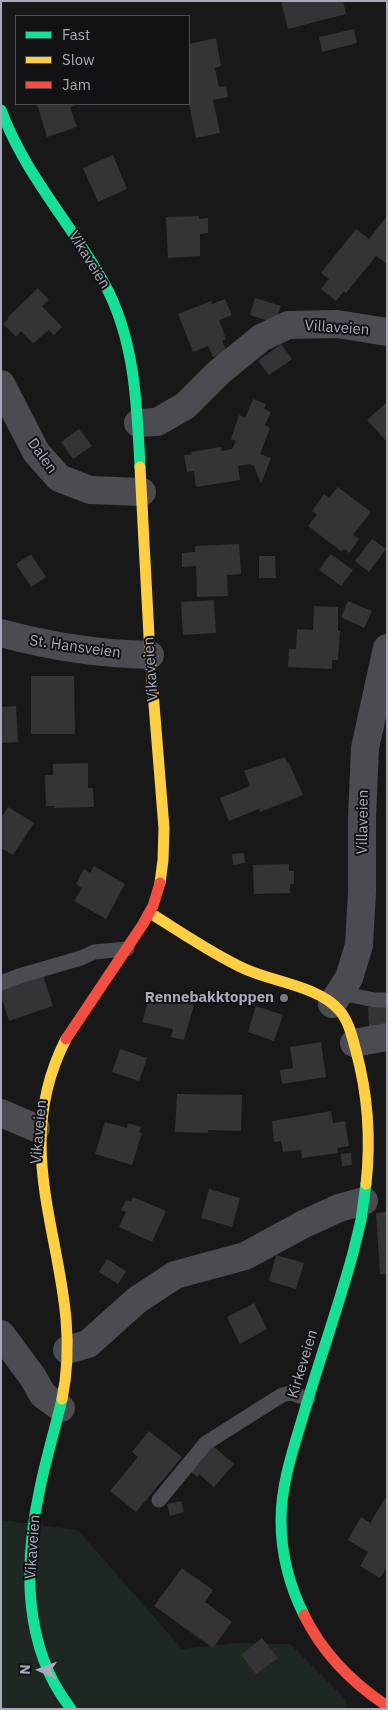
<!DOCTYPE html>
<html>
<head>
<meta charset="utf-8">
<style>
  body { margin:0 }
  #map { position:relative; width:388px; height:1710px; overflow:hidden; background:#181818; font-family:"IBM Plex Sans",sans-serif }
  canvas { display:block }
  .frame { position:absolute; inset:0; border:2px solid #a8aaba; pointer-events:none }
  .legend { position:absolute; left:15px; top:15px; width:175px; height:90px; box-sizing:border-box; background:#121214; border:1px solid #4e4f56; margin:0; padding:6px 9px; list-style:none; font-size:15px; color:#a8aaba }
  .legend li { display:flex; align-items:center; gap:10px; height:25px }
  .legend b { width:25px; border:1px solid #4e4f56 }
  .north { position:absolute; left:15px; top:1645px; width:50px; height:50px; -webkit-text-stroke:4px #121214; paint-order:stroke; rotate:272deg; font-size:14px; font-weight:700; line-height:20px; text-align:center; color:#a8aaba }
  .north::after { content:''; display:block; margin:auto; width:18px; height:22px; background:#a8aaba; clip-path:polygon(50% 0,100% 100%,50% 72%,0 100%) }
</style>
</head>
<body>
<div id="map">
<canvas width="388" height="1710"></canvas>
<div class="frame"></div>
<ul class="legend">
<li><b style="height:6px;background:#16e098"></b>Fast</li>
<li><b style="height:6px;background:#ffcf43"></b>Slow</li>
<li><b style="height:6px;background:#f24e42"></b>Jam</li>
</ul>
<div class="north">N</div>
</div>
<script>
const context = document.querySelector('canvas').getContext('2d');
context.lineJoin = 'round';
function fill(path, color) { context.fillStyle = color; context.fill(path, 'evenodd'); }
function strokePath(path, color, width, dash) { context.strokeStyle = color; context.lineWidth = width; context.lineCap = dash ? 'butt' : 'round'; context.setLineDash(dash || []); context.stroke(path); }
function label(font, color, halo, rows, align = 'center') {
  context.font = font + ' "IBM Plex Sans",sans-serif'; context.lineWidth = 4; context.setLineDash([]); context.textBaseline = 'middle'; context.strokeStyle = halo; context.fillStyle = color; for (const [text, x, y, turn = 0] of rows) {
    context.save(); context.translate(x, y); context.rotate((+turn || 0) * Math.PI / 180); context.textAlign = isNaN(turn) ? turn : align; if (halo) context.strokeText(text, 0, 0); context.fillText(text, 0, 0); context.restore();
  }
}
const green = new Path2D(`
  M1,1520L78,1530L182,1649L234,1643L290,1644L346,1700L347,1709H1Z`);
const building = new Path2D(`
  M281,1H343L346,14L288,29Z
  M354,29L357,43L322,52L319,37Z
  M216,38L221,66L215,68L219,87L226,86L228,97L213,100L220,133L196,138L189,104V44Z
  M37,104H78L70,107L77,127L47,137Z
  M113,155L127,189L98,202L83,168Z
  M199,216V219L208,218V233L200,234V256L168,258L166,217Z
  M387,216V264L376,256L346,293L344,291L336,301L321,289L329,279L321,273L356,229L369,239Z
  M38,288L49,300L42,306L62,327L54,335L49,330L33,343L21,331L16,337L3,324L9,318L8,317Z
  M255,298L281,306L275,323L250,315Z
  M225,299L232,315L219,320L226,339L222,341L228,354H221L213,357L208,346L193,352L178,314L211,301L212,304Z
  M281,344L292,359L269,375L258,361Z
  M253,399L266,404L264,409L271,412L265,425L270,428L260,454L271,458L261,484L254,466L250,464L238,466L240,480L196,487L194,471L187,472L184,455L192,454L191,452L221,447L222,451L232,449L236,441L231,439L239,415L245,418Z
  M387,402V442L367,420Z
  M79,429L92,446L73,459L61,442Z
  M338,487L371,512L353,535L359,539L349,553L344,549L341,551L308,526L317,515L312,511L324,494L329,498Z
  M372,539L386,549L369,572L355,561Z
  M239,544L241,574L227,575L228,596L197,597L196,566L182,567V553L195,552V546Z
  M31,554L46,577L31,587L16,564Z
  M331,554L353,570L341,586L319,570Z
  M259,556H275L276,578H259Z
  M214,600L216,633L183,635L181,602Z
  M348,601L372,611L364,628L341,617Z
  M314,606L338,607V631H340L338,660H332V669L288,667L289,649H296L297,629L313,630Z
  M31,676H74L75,734H31Z
  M16,706L18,742L1,743V707Z
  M285,757L287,763H289L303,795L260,812L259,809L229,821L220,798L250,786L244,771Z
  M88,763V788H93L94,807L54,808V806H46L45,775H53V764Z
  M8,807L34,823L13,855L1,848V818Z
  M244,853L245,863L233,865L232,854Z
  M289,864V871H294V884H290V893L254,894L253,865Z
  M94,866L125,884L106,919L74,901L82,888L76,884L84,869L90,873Z
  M42,972L53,1006L9,1021L1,996V985Z
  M151,991L194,1005L184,1040L171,1037L173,1029L142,1022Z
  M256,1006L283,1015L274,1041L248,1032Z
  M387,1006V1026H369L368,1007Z
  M321,1042L326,1077L282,1084L280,1070L293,1068L290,1047Z
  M120,1049L147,1058L139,1081L112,1072Z
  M177,1094L242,1095L241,1131L208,1130V1133L175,1132Z
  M331,1111L333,1123L345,1121L349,1146L337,1148L338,1153L302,1158L301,1150L283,1152L281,1141L274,1142L272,1121Z
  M105,1122L127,1128L128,1123L141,1127L139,1132L142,1133L132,1165L95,1154Z
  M351,1153L352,1165L342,1166L341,1154Z
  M209,1189L240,1198L232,1227L201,1218Z
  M133,1197L166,1211L152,1242L119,1227L126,1212L121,1210L126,1200L131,1202Z
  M387,1212V1274H380L376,1213Z
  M276,1255L304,1263L296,1289L269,1281Z
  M107,1259L126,1271L118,1284L99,1272Z
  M254,1303L267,1329L240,1344L227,1317Z
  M149,1431L182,1457L136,1512L110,1491L138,1457L132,1452Z
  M213,1446L234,1464L214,1487L199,1474L197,1477L190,1471Z
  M385,1498L387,1499V1567L380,1578L360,1566L368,1552L348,1540L361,1517L370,1523Z
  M181,1501L184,1512L170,1516L167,1504Z
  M182,1568L213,1590L205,1602L232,1622L213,1648L154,1606Z
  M262,1638L278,1658L256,1674L241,1655Z`);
const lane = new Path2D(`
  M1,983L19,976L81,958L94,952L127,949
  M340,993L375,1000H387
  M159,1500L206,1443L282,1395L291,1393L308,1399`);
const street = new Path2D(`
  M1,384L36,452L59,478L90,490L142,492
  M138,423L157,422L185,406L218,373L261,338L288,325L337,324L387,332
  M1,633C49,646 100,654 150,655
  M332,1004L349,978L359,945L362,892V817L365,748L387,648
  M354,1043L387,1037
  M1,1113L36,1128
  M1,1334L32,1376L43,1395L61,1408
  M67,1350L88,1344L137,1300L175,1275L245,1256L304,1224L339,1208L364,1201`);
const fast = new Path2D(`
  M1,110C25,175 71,223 104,283C135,339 137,405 140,467
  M62,1399C55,1429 46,1458 40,1488C26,1552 23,1624 54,1683C59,1692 65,1701 71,1709
  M304,1615C289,1585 281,1552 281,1520C281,1484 293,1450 303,1416C319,1361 338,1308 353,1253L361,1220L366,1184`);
const slow = new Path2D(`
  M140,467L150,655L164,828L163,860L160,883
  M150,913C181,932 212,954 245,969C273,982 318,986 339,1010C349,1021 352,1037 356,1051C368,1095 371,1139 366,1184
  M62,1399C89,1271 0,1167 66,1039`);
const jam = new Path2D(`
  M66,1039L143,924L153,906L160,883
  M304,1615C323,1654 351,1682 387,1706`);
const markers = [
  [284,998,5,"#767781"]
];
const streetNames = [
  ["Vikaveien",89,260,58],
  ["Villaveien",337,328,4],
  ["Dalen",42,456,54],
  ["St. Hansveien",75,647,8],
  ["Vikaveien",151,669,-94],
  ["Villaveien",363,822,-89],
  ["Vikaveien",39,1132,-85],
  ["Kirkeveien",303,1364,-73],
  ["Vikaveien",33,1547,-86]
];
const poiNames = [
  ["Rennebakktoppen",274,998]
];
fill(green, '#1f2722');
fill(building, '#343436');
strokePath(lane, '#4b4c51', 15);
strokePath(street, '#4b4c51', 28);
strokePath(fast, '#16e098', 11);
strokePath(slow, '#ffcf43', 11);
strokePath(jam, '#f24e42', 11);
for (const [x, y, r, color] of markers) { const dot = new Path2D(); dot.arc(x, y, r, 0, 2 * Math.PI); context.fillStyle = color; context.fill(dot); strokePath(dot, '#121214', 2); }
label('15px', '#a8aaba', '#121214', streetNames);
label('bold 15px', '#a8aaba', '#121214', poiNames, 'right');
</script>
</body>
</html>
